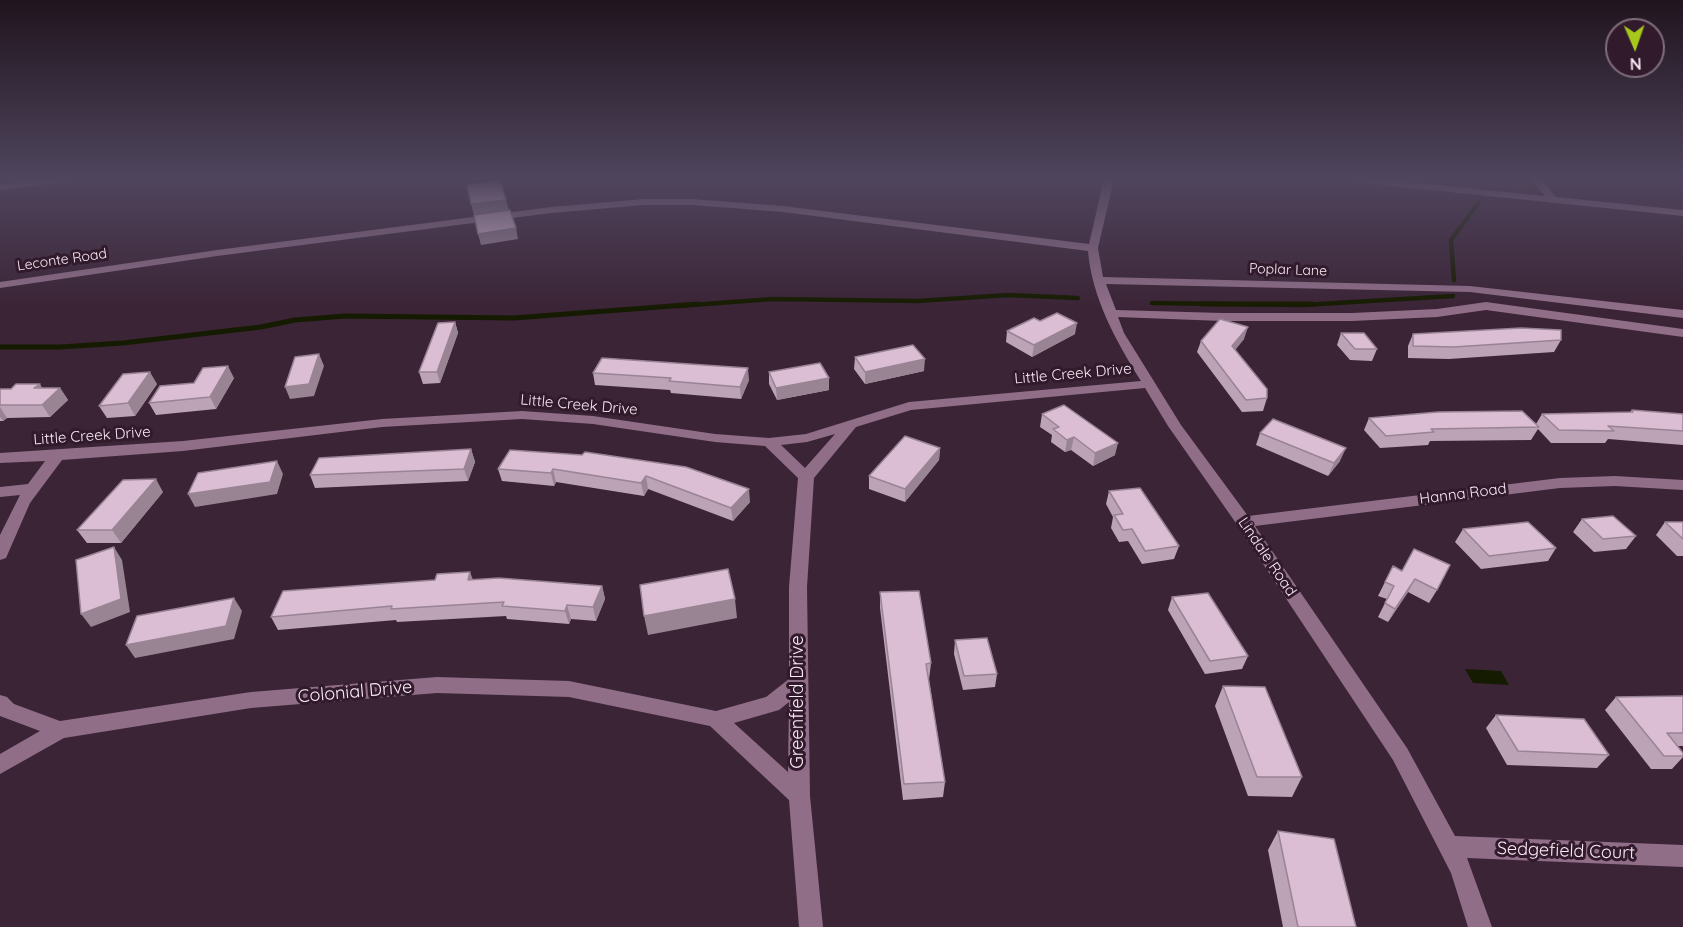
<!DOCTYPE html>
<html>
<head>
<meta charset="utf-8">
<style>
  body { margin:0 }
  #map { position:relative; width:1683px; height:927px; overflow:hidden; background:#3b2436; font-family:Quicksand,sans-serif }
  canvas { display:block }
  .north { position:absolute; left:1605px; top:18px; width:60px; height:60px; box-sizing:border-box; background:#311a2c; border:2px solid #816d7c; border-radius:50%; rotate:178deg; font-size:16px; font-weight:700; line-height:24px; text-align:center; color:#faeaf5 }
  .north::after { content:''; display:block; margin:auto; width:21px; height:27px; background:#a8c71c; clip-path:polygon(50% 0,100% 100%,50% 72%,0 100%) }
</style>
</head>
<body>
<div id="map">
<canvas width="1683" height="927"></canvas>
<div class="north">N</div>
</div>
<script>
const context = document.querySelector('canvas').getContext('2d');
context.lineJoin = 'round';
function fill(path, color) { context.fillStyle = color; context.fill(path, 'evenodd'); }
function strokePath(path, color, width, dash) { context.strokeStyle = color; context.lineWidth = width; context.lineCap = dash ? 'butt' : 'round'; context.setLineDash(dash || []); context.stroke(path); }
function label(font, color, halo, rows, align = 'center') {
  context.font = font + ' Quicksand,sans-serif'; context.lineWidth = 6; context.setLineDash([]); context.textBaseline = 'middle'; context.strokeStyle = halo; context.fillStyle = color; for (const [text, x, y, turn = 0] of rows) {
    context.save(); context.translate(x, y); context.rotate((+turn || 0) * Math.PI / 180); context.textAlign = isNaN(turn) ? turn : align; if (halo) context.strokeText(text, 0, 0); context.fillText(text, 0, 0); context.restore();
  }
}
const green = new Path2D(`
  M1445,179H1527L1533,188Z`);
const water = new Path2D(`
  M1465,669L1501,671L1509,685L1473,683Z`);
const streamFar1 = new Path2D(`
  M1454,280L1451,240L1479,202
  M1152,303L1303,305L1453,296
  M678,306L773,299L918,301L1008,295L1078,298`);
const stream = new Path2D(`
  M1202,304H1312
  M0,347H60L123,343L261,327L295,320L345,316L514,318L698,304`);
const minor = new Path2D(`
  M45,179H74L69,182L0,190V184Z
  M1104,179H1114L1098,248L1103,277L1470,286L1683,310V318L1470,292L1106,284L1116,310L1222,313H1352L1437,309L1486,302L1683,329V337L1486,310L1437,317L1352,321H1222L1118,317L1124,333L1181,425L1248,516L1560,478L1615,476L1683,480V490L1615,486L1560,488L1255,526L1407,748L1455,836L1683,845V867L1467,858L1492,927H1468L1451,873L1393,760L1238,526L1168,426L1145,388L911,410L856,427L814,478L807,587L810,796L823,927H799L789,800L710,726L569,697L437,693L251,708L64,738L0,774V754L40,731L0,716V695L7,697L14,704L60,721L251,692L437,677L569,681L716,711L766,697L789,679V587L798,478L765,446L715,442L593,424L522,419L382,427L183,451L62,460L30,503L6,558L0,560V535L20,495L0,497V487L28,484L45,461L0,463V453L183,441L382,419L522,411L593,416L715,434L769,438L806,434L909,402L1141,381C1116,341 1092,298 1088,251L783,212L692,205H644L551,213L217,256L0,288V282L217,250L551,207L644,199H692L783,206L1089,244ZM835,434L805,468L781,445L807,442ZM789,702L788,772L734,723L779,710Z
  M1347,179H1379L1545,196L1531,179H1541L1556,197L1683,210V216L1352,182Z`);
const wall = new Path2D(`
  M1040,321L1075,334L1032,357L1006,342L1007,331Z
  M455,322L458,333L440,383L423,384L419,372Z
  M1341,333L1377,349L1372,361L1350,360L1337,345Z
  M1413,334L1561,340L1554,352L1449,359L1408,358V346Z
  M1244,339L1235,349L1267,398L1263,411L1242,412L1197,352L1201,341Z
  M855,357L924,371L865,384L854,369Z
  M769,372L829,390L777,400L769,384Z
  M593,373L749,380L741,399L671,393L670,390L595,385Z
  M234,378L216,409L156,415L149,403L194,383Z
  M157,384L135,416L107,418L99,406Z
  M60,388L68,400L50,417L7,418L3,421H0V389Z
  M1632,410L1683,414V445L1608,439L1605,443H1551L1538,429L1531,440L1430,441L1428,445L1380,448L1364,430L1369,418L1536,424L1542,414L1630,412Z
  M1042,414L1115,455L1093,466L1071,450L1065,452L1051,442L1052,435L1040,427Z
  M1260,433L1340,461L1328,476L1256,445Z
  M940,448L939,460L905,502L869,489V476Z
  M471,449L475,462L468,481L315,488L310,475Z
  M582,455L750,502L733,521L648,489L644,496L556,482L554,486L502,481L498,469Z
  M1109,491L1179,546L1174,559L1142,564L1128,541L1119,542L1111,528L1113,517L1106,504Z
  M163,492L121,543H87L77,530Z
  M1582,519L1636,536L1626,549L1594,552L1573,532Z
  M1665,522H1683V556H1677L1656,535Z
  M1463,529L1556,548L1548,561L1481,569L1455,542Z
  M1393,566L1437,590L1429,603L1408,592L1388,622L1378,617L1387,599L1378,596Z
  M473,580L602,586L605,599L596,621L571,619L569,624L507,619L506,616L397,622L396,620L278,630L271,617Z
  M880,592L931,663L929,680L945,782L943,797L903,800L880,608Z
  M1172,597L1248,656L1242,669L1205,674L1168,610Z
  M955,640L997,674L995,687L963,690L954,654Z
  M1223,686L1302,777L1292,797L1248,796L1215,706Z
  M1683,696V746H1677L1683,753V757L1672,769H1651L1605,710L1616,697Z
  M1496,715L1609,755L1597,768L1507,765L1486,728Z
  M1278,831L1356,927H1283L1268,850Z`);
const shadedWall = new Path2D(`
  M506,200L509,210L474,215L471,204Z
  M516,228L518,239L481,245L478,234Z
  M455,322L458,333L440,383L437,372Z
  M1077,323L1075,334L1032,357L1034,345Z
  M1248,327L1244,339L1229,358L1232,346Z
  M319,354L324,366L314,396L290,399L285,387Z
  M925,359L924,371L865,384V372Z
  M228,366L234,378L216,409L210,397Z
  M748,368L749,380L741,399L740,387Z
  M150,372L157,384L135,416L128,403Z
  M829,378V390L777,400L776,388Z
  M40,384L47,396L34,388Z
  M60,388L68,400L50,417L42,405Z
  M0,407L7,418L3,421L0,417Z
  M1074,437L1071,450L1065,452L1067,440Z
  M1118,443L1115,455L1093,466L1095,453Z
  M940,448L939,460L905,502V489Z
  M1346,448L1340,461L1328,476L1334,463Z
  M471,449L475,462L468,481L464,469Z
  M277,461L283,474L277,494L195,507L188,494Z
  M553,469L556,482L554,486L551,473Z
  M646,476L648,489L644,496L641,483Z
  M156,479L163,492L121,543L112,530Z
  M749,489L750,502L733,521L731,508Z
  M114,547L122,560L130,612L91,627L81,614Z
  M470,572L475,585L468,580Z
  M1415,579L1408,592L1388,622L1395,609Z
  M602,586L605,599L596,621L593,607Z
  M234,598L242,611L234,639L135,658L126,645Z
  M735,599L737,618L648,635L644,616Z
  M567,605L571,619L569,624L565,611Z`);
const building = new Path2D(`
  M500,180L506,200L471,204L467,185Z
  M510,210L516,228L478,234L474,215Z
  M1057,313L1077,323L1034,345L1007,331L1034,318L1040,321Z
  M1220,319L1248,327L1232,346L1267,389V398L1246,400L1201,341Z
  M455,322L437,372H419L438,323Z
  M1521,328L1561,330V340L1454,347L1413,346V334Z
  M1341,333H1364L1377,349H1355Z
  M913,345L925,359L865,372L855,357Z
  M319,354L309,384L285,387L295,357Z
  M602,358L748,368L740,387L669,381L671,378L593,373Z
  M820,363L829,378L776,388L769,372Z
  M228,366L210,397L149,403L160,386L194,383L203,368Z
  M150,372L128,403L99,406L123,374Z
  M16,384H40L34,388H60L42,405H0V389H11Z
  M1064,405L1118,443L1095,453L1074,437L1067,440L1053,429L1059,427L1042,414Z
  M1632,410L1683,414V431L1608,426L1614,431L1559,430L1542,414L1633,412Z
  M1522,411L1539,427L1431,429L1434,432L1386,436L1369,418L1438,412Z
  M1273,419L1346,448L1334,463L1260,433Z
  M905,436L940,448L905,489L869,476Z
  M471,449L464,469L310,475L319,458Z
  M510,450L582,455L585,452L686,467L749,489L731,508L646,476L641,483L553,469L551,473L498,469Z
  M277,461L270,482L188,494L198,473Z
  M156,479L112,530H77L123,480Z
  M1140,488L1179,546L1145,551L1132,529L1123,530L1114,515L1123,514L1109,491Z
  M1613,516L1636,536L1603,539L1582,519Z
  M1528,522L1556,548L1489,556L1463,529Z
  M1665,522H1683V539Z
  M114,547L121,599L81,614L76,560Z
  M1414,549L1450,565L1437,590L1415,579L1395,609L1385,603L1394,586L1385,582L1393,566L1402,571Z
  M728,569L735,599L644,616L640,585Z
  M470,572L468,580L499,578L602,586L593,607L567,605L565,611L502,606L504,602L391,609L392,606L271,617L283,591L435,580L437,574Z
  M919,591L931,663L926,664L945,782L904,784L880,592Z
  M1208,593L1248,656L1210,661L1172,597Z
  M234,598L226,626L126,645L137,616Z
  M987,638L997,674L964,676L955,640Z
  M1223,686L1265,687L1302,777H1257Z
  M1683,696V733H1667L1683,753V756H1664L1616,697Z
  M1496,715L1584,719L1609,755L1518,751Z
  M1278,831L1334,839L1356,927H1298Z`);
const farStreetnames = [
  ["Leconte Road",62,260,-8],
  ["Poplar Lane",1288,270,2]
];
const streetNames = [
  ["Little Creek Drive",1073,374,-5],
  ["Little Creek Drive",579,405,5],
  ["Little Creek Drive",92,436,-4],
  ["Hanna Road",1463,494,-7],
  ["Lindale Road",1267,557,56]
];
const nearStreetnames = [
  ["Colonial Drive",355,692,-5],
  ["Greenfield Drive",798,702,-90],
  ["Sedgefield Court",1566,851,2]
];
fill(green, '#333f00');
fill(water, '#151b00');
strokePath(streamFar1, '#151b00', 4.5);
strokePath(stream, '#151b00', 5);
fill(minor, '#906e88');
fill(wall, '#bca3b6');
fill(shadedWall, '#998494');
fill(building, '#dbbdd4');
strokePath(building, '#998494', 1.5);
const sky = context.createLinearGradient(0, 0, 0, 309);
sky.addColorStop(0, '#20141e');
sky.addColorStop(0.58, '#4f455d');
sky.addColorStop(1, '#4f455d00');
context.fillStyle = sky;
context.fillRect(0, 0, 1683, 309);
label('14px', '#faeaf5', '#311a2c', farStreetnames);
label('15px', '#faeaf5', '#311a2c', streetNames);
label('18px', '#faeaf5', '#311a2c', nearStreetnames);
</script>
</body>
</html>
